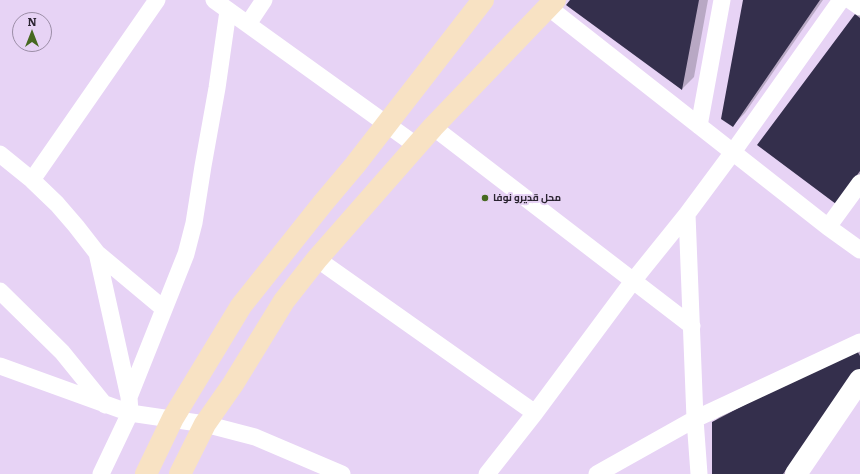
<!DOCTYPE html>
<html>
<head>
<meta charset="utf-8">
<style>
  body { margin:0 }
  #map { position:relative; width:860px; height:474px; overflow:hidden; background:#e7d3f5; font-family:Literata,serif }
  canvas { display:block }
  .north { position:absolute; left:12px; top:12px; width:40px; height:40px; box-sizing:border-box; background:#e7d3f5; border:1px solid #9b8da6; border-radius:50%; rotate:0deg; font-size:11px; font-weight:700; line-height:16px; text-align:center; color:#2a2330 }
  .north::after { content:''; display:block; margin:auto; width:14px; height:18px; background:#476921; clip-path:polygon(50% 0,100% 100%,50% 72%,0 100%) }
</style>
</head>
<body>
<div id="map">
<canvas width="860" height="474"></canvas>
<div class="north">N</div>
</div>
<script>
const context = document.querySelector('canvas').getContext('2d');
context.lineJoin = 'round';
function fill(path, color) { context.fillStyle = color; context.fill(path, 'evenodd'); }
function strokePath(path, color, width, dash) { context.strokeStyle = color; context.lineWidth = width; context.lineCap = dash ? 'butt' : 'round'; context.setLineDash(dash || []); context.stroke(path); }
function label(font, color, halo, rows, align = 'center') {
  context.font = font + ' Literata,Cairo,serif'; context.lineWidth = 4; context.setLineDash([]); context.textBaseline = 'middle'; context.strokeStyle = halo; context.fillStyle = color; for (const [text, x, y, turn = 0] of rows) {
    context.save(); context.translate(x, y); context.rotate((+turn || 0) * Math.PI / 180); context.textAlign = isNaN(turn) ? turn : align; if (halo) context.strokeText(text, 0, 0); context.fillText(text, 0, 0); context.restore();
  }
}
const shadow = new Path2D(`
  M571,0H708L694,77L682,89Z
  M745,0H823L745,113L732,126Z
  M860,10V174L848,191L856,15Z
  M860,339V372L786,474H713V423L726,410Z`);
const building = new Path2D(`
  M570,0H699L682,90L566,5Z
  M743,0H820L733,127L721,119Z
  M855,14L860,18V171L836,204L757,145Z
  M855,347L860,356V369L783,474H712V422Z`);
const minor = new Path2D(`
  M214,0L417,146
  M850,0L860,7
  M548,7L828,227L860,250
  M248,24L264,0
  M699,126L722,0
  M433,127L692,326
  M0,154L32,180L57,204L76,226L97,253L129,397L130,413L101,474
  M32,180L157,0
  M687,214L695,419L699,474
  M828,227L860,183
  M97,253L164,309
  M317,259L535,413
  M0,291L62,352L105,405
  M0,366L130,413L205,424L255,437L342,474
  M129,397L186,254L194,223L203,166L217,88L228,11
  M487,474L535,413L633,281L687,214L733,152L841,0
  M597,474L695,419L860,342`);
const tertiary = new Path2D(`
  M796,474L860,380`);
const secondary = new Path2D(`
  M146,474L173,418L241,306L323,203L355,165L483,0
  M180,474L205,424L233,384L284,301L317,259L433,127L555,0`);
const markers = [
  [485,198,4,"#476921"]
];
const poiNames = [
  ["محل قديرو نوفا",493,198]
];
fill(shadow, '#0003');
fill(building, '#342f4c');
strokePath(minor, '#fff', 17);
strokePath(tertiary, '#fff', 22);
strokePath(secondary, '#f8e2c3', 22);
for (const [x, y, r, color] of markers) { const dot = new Path2D(); dot.arc(x, y, r, 0, 2 * Math.PI); context.fillStyle = color; context.fill(dot); strokePath(dot, '#e7d3f5', 1.5); }
label('bold 10px', '#2a2330', '#e7d3f5', poiNames, 'left');
</script>
</body>
</html>
